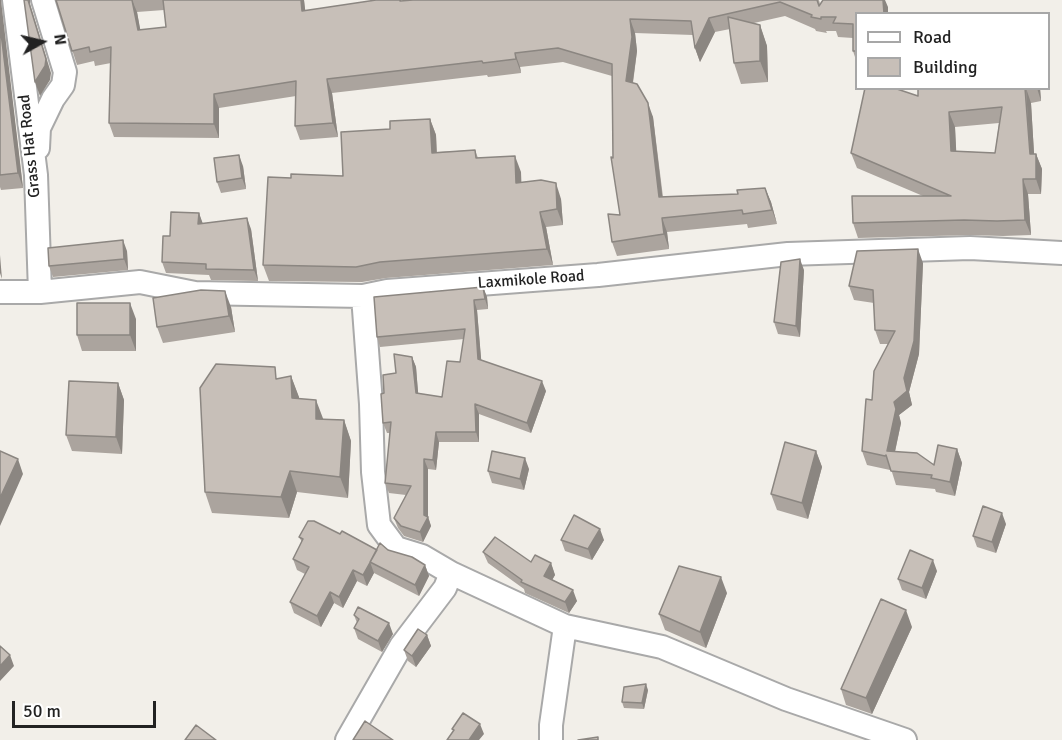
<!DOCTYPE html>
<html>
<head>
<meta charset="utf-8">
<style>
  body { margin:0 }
  #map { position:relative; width:1062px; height:740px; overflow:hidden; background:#f2efe9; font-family:Signika,sans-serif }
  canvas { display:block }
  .legend { position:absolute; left:855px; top:12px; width:195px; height:78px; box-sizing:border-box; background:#fff; border:2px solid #a7a7a7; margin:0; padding:8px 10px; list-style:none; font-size:18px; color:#222 }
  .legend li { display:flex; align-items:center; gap:12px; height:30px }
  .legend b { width:30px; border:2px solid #a7a7a7 }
  .north { position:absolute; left:12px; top:12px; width:60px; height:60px; -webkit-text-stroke:4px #fff; paint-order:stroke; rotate:82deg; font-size:16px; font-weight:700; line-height:24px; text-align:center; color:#222 }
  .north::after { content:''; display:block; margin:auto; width:21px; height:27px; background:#222; clip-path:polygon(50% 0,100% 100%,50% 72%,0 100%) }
  .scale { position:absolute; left:12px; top:701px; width:144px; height:27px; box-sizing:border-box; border:3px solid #222; border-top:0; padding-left:8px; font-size:18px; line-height:21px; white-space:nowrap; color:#222; -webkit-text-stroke:4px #fff; paint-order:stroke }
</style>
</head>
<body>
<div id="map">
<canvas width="1062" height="740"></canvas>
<ul class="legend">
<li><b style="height:8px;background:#fff"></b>Road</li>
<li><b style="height:16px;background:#c7bfb8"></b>Building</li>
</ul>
<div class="north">N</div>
<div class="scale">50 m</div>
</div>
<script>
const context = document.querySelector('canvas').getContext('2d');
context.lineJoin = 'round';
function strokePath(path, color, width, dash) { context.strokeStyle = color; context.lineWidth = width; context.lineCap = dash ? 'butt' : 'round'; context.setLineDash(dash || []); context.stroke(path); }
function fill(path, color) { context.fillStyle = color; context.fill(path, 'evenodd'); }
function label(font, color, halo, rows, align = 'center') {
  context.font = font + ' Signika,sans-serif'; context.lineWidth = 4.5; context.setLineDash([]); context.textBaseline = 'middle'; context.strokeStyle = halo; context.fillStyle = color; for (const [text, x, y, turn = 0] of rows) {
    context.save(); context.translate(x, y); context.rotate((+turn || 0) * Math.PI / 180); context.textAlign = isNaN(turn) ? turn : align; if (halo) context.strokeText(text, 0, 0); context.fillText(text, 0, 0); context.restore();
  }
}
const street = new Path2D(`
  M14,0L36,175L40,292
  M38,148L39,128L53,99L63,85L65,72L43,0
  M0,292H40L140,282L195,293L363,296L387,291L598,275L788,254L970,248L1062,253
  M451,573L565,626L662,647L786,699L905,740
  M347,740L401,646L445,588L451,573L422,556L396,548L379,525L373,472L371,404L363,296
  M551,740V725L565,626`);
const wall = new Path2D(`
  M0,0L23,188L1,190L0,187Z
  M56,0H304L305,11L401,1L819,0L820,4L888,7L856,14V60L853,51V38L838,37L836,31H826L827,33L816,31L815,29L785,16L754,23L760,25L767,46L768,82L741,84L734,63L730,29L715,32L700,62L695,48L693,35L635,33L637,51L633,83L653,117L663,197L738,194L765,188L771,202L777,224L748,228L747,224L667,232L669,249L617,256L612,242L620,215L613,158L612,76L563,62L520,67L521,73L488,77L487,75L332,93L338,137L300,140L295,126L296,96L219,108V138L114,137L109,123L111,63L95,66L94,61L77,65ZM164,10L166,27L140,30L137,12Z
  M918,88H1040L1041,101L1031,103L1034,154H1036L1042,169L1041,194H1028L1031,235L1003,236L970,235L858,238L853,223L923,196L857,168L851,153L918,96ZM999,123L995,153L956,151L955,127Z
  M430,119L436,135L437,152L475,150L478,158L521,172V182L561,199L563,225L546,227L553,265L386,278L362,282L269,281L263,265L291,178L343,176L390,129Z
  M243,166L246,189L221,193L217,182Z
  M199,213L202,223L251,229L258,281L211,280L209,275L166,273L162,262L170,236Z
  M127,251L128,270L53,277L49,266Z
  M923,263L919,354L909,392L912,405L899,415L901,423L895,452L934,465L957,449L962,463L955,496L936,492L935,489L896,485L891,469L890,470L867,465L862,451L872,400L888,344H880L875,330L874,303L854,300L849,286Z
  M804,270L800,337L778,334L774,322Z
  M483,287L487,297L488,309L477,310L481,360L546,391L531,433L479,414V442H439L436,470L428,469V516L431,526L423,542L404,536L398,528L394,518L406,495L389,493L385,483L390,433H387L383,423L384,393L396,373L412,357L416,367L418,394L442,397L460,362L464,339L380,347L377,337Z
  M231,307L235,332L163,343L157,327Z
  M136,319V351H82L77,335Z
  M291,376L299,398L323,419L344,420L351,441L348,498L297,492L289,518L212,513L205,492L279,379Z
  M118,383L124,400L122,454L72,451L66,435Z
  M816,451L822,467L808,519L777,510L771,494Z
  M529,469L524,490L492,483L488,471Z
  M1006,524L996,553L977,547L973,536Z
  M340,534L377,550H388L425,565L429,576L419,596L374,573L367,586L357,581L343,608L334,603L321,627L294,613L290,602L305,574L297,570L293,559L302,542L299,537Z
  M561,540H604L592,560L565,551Z
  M483,552L531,562L551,563L555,575L552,580L577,601L569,613L525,593L524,589L488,563Z
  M937,571L926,599L902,590L898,579Z
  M727,593L706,648L665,630L659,614Z
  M354,615L393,634L382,652L358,639L354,628L357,623Z
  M912,627L872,714L846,705L841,689Z
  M427,635L431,646L416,667L408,661L404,650Z
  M648,690L644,709L624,708L622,702Z`);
const shadedWall = new Path2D(`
  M0,0H1L23,188L18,173L0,25Z
  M28,0H30V4L51,73L50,80L40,96L35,82Z
  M132,0L137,12L143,44L138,30Z
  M301,0H304L307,25L302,11Z
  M883,0H885L888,7V14H884Z
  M709,18L715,32L700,62L695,48Z
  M630,19L635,33L637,51L631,95L626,81Z
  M760,25L767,46L768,82L760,61Z
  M515,53L520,67L521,73L516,59Z
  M327,79L332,93L338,137L333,123Z
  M1026,88L1031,103L1035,169L1030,154Z
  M1037,88H1040L1041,101Z
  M214,94L219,108V138L214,124Z
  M648,103L653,117L664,211L659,197Z
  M949,112L955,127L957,166L951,151Z
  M430,119L436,135L437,168L432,153Z
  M1036,154L1042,169L1041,194L1036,179Z
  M239,155L243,166L246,189L242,178Z
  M515,156L521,172L522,198L516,183Z
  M1023,179L1028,194L1031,235L1025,220Z
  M556,183L561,199L563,225L557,209Z
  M765,188L771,202L777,224L772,210Z
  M540,212L546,227L553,265L547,249Z
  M199,213L203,224H198Z
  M247,218L251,229L258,281L254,270Z
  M662,218L667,232L669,249L664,234Z
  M123,240L127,251L128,270L124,259Z
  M918,249L923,263L919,354L909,392L912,405L899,415L901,423L892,465L887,451L894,402L904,378Z
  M0,255L2,279L0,273Z
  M800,259L804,270L800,337L796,326Z
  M483,287L487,297L488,309L485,299Z
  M225,291L231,307L235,332L229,316Z
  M474,300L477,310L482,369L478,359Z
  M130,303L136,319V351L130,335Z
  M412,357L416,367L419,403L416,393Z
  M291,376L299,397L300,419L292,398Z
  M542,381L546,391L531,433L527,423Z
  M118,383L124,400L122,454L116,437Z
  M316,400L324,421L316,419Z
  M475,404L479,414V442L476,432Z
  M344,420L351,441L348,498L340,477Z
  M436,432L439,442L436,470L433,460Z
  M957,449L962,463L955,496L950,482Z
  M816,451L822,467L808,519L802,503Z
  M525,458L529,469L524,490L520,479Z
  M18,459L23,474L0,526V498Z
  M424,459L428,469V517L431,526L423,542L420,532L424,515Z
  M290,471L297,492L289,518L281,497Z
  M1002,513L1006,524L996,553L992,542Z
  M600,529L604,540L592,560L588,549Z
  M377,550L370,562L374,573L367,586L363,575Z
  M933,560L937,571L926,599L922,588Z
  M551,563L555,575L548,587L544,576Z
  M425,565L429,576L419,596L415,585Z
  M353,570L357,581L343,608L339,597Z
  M721,577L727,593L706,648L700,632Z
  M573,590L577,601L569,613L565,602Z
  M330,592L334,603L321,627L317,616Z
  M906,610L912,627L872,714L866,698Z
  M389,623L393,634L382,652L378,641Z
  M427,635L431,646L416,667L412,656Z
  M10,655L14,666L0,681V666Z
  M646,684L648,690L644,709L642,703Z
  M480,724L484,734L479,740H469Z`);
const building = new Path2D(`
  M24,0H28L46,59L45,66L35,82Z
  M56,0H132L138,30L166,27L163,0H301L302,11L376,0H400V1L413,0H817L819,6L823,0H883L884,14H856V51H853V24L833,23L836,17H821V19L811,17L812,15L780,2L709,18L695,48L691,21L630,19L632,37L626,81L637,84L648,103L659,197L738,194L737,190L765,188L772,210L743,214L742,210L662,218L664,234L612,242L608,214L620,215L611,157L613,158L612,64L558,48L515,53L516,59L483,63L482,61L327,79L333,123L295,126L296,81L214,94V124L109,123L111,47L90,52L89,47L72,51Z
  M728,17L760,25V61L734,63Z
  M0,25L18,173L0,175Z
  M865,88H894L918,96V88H1025L1030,154H1036V179H1023L1025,220L997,221L964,220L853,223L852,196H951L851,153ZM1002,107L995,153L951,151L949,112Z
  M430,119L432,153L475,150L476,158L515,156L516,183L541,180L556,183L557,209L540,212L547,249L380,262L356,267L263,265L268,177L291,178V174L343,176L341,132L390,129V121Z
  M239,155L242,178L217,182L214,158Z
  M171,212L199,213L198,224L247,218L254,270L206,269V264L162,262L163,236H170Z
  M123,240L124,259L49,266L48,248Z
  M918,249L914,341L904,378L907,391L894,402L896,409L887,451L917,453L934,465L938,445L957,449L950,482L931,478L932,475L891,471L886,455L885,456L862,451L866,399L872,400L874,371L895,331L875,330L873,290L849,286L857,251Z
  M800,259L796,326L774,322L781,262Z
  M483,287L485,299L474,300L478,359L542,381L527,423L475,404L476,432H436L433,460L424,459V515L428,517L420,532L401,526L394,518L411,486L385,483L391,422L383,423L381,394L384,393L383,375L396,373L394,354L412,357L416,393L442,397L447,361L460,362L465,329L377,337L374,297Z
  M201,290L225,291L229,316L157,327L153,298Z
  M77,303H130V335H77Z
  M216,364L275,367L276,379L291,376L292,398L316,400V419L344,420L340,477L290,471L281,497L205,492L200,388Z
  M69,381L118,383L116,437L66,435Z
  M785,442L816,451L802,503L771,494Z
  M0,451L18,459L0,498Z
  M492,451L525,458L520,479L488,471Z
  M983,506L1002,513L992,542L973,536Z
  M574,515L600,529L588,549L561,540Z
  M308,521H314L340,534L342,531L377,550L363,575L353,570L339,597L330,592L317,616L290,602L309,567L293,559L303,539L299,537Z
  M495,537L531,562L535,555L551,563L544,576L573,590L565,602L521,582L522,580L483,552Z
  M380,543L388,550L412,557L425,565L415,585L370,562Z
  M910,550L933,560L922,588L898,579Z
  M679,566L721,577L700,632L659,614Z
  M881,599L906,610L866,698L841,689Z
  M358,607L389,623L378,641L354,628L359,619L354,615Z
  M418,629L427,635L412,656L404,650Z
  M0,646L10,655L0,666Z
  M646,684L642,703L622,702L624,687Z
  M463,713L480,724L469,740H447L454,730L452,729Z
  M365,721L393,740H353Z
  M196,725L216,740H185Z
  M598,737V740H578Z`);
const streetNames = [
  ["Grass Hat Road",30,146,-96],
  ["Laxmikole Road",531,280,-4]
];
strokePath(street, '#a9a9a9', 26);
strokePath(street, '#fff', 22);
fill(wall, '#aba49e');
fill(shadedWall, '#8b8681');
fill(building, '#c7bfb8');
strokePath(building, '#8b8681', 1.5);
label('16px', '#222', '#fff', streetNames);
</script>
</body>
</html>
